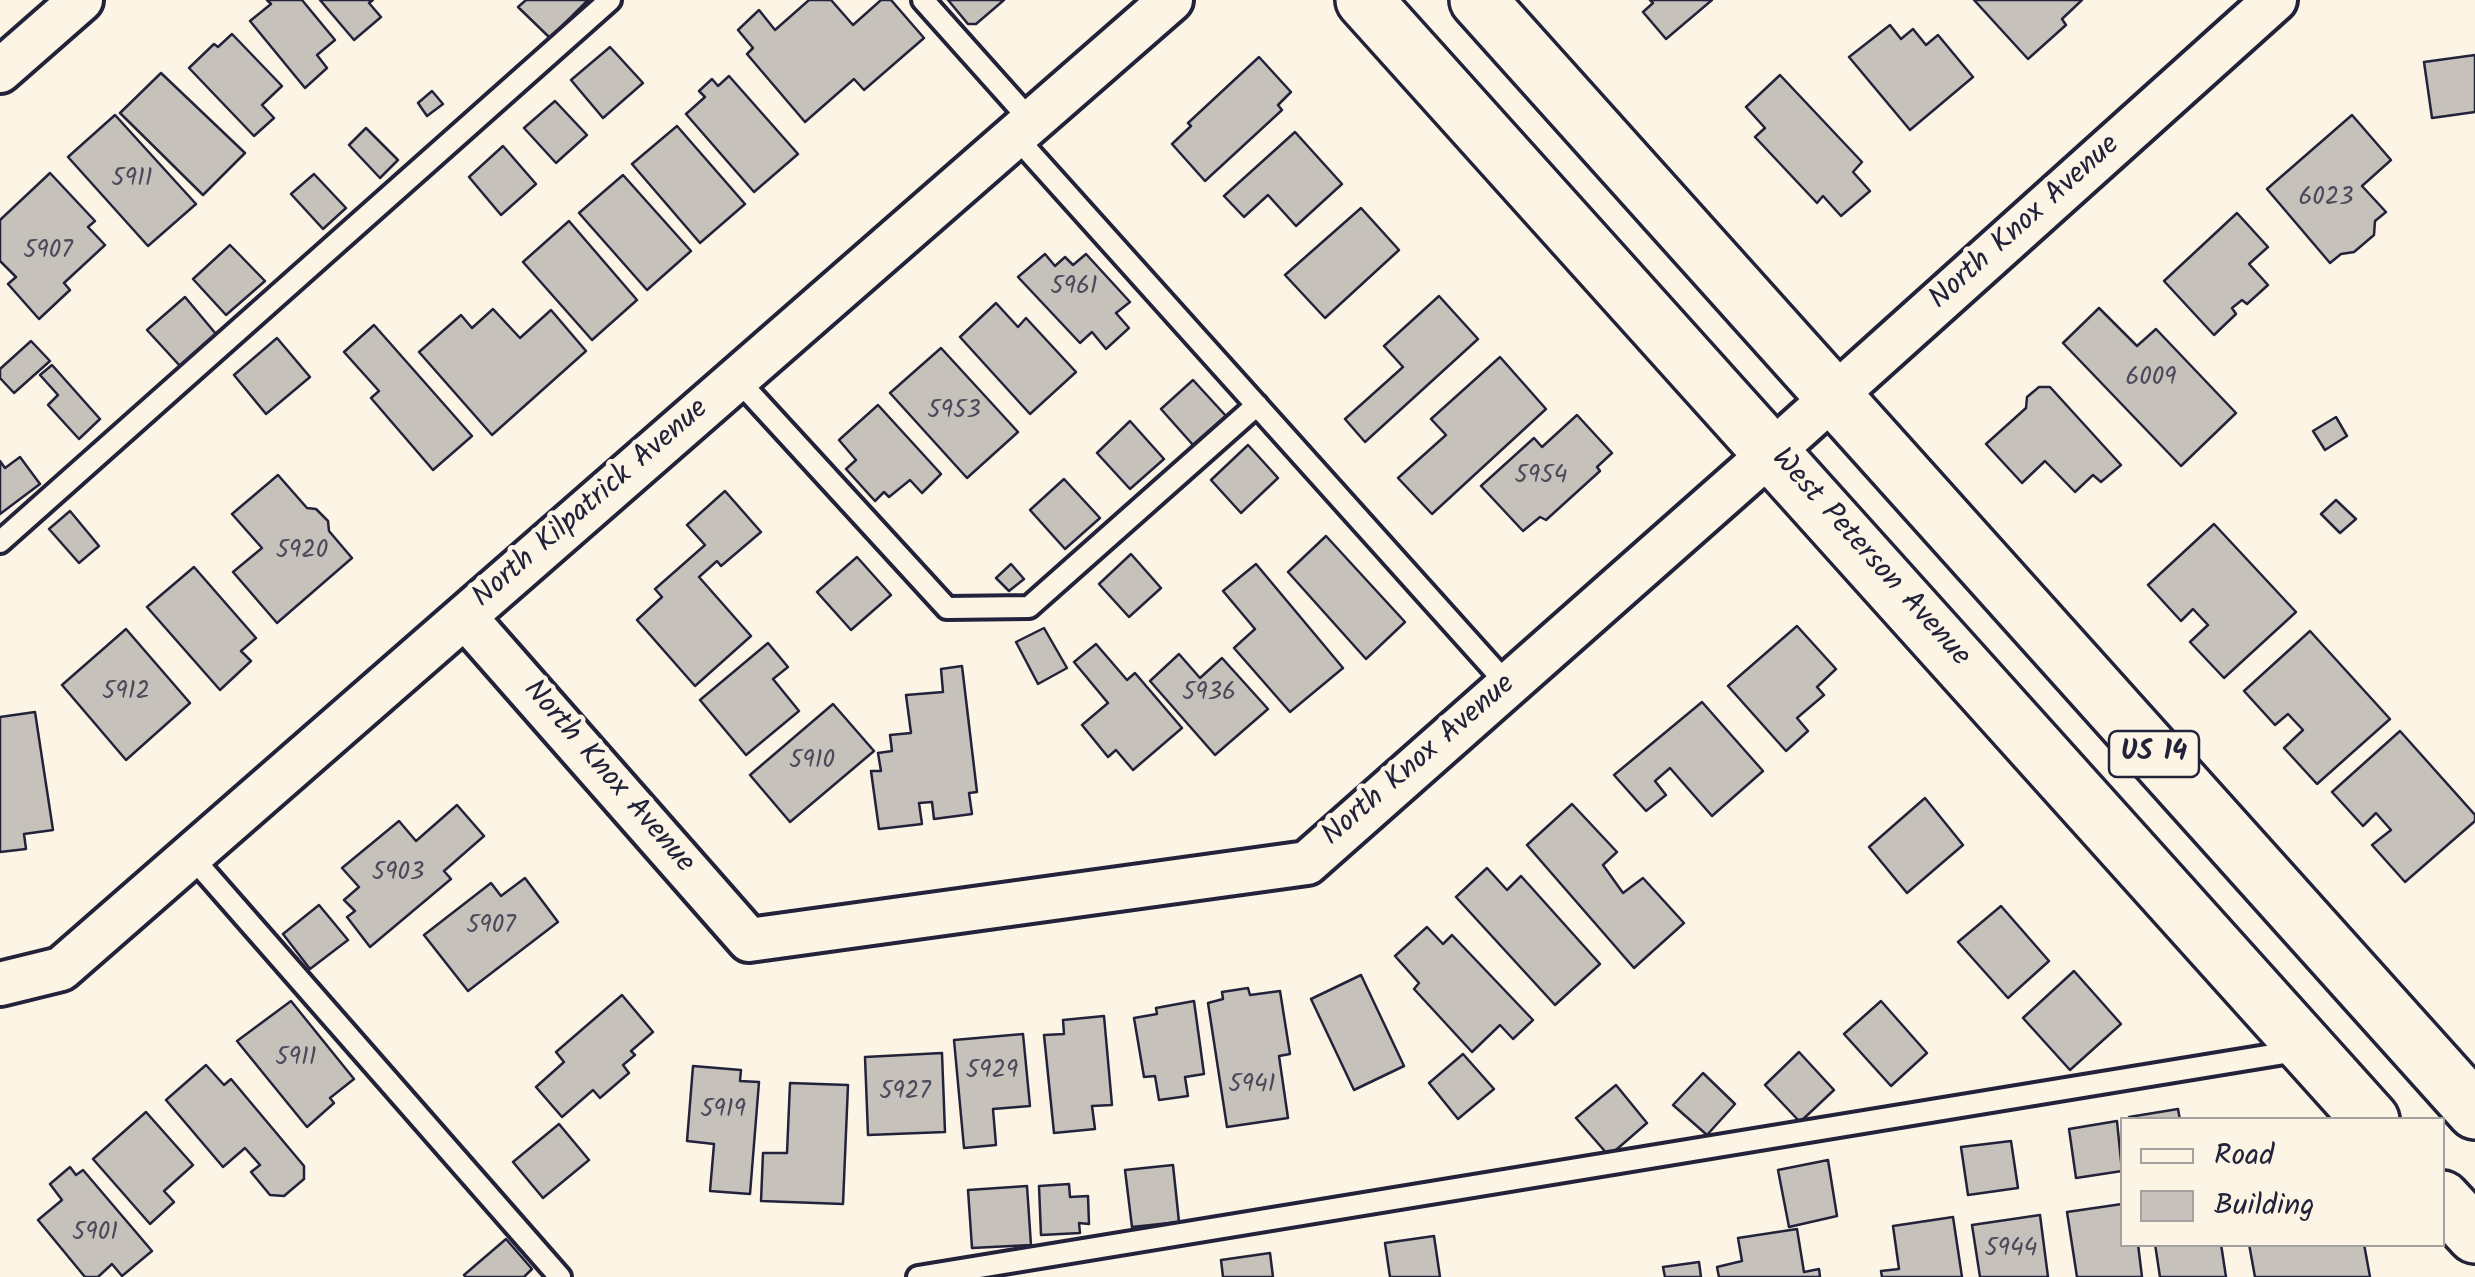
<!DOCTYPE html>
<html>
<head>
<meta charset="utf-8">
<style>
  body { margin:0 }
  #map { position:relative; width:2475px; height:1277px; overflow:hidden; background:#fcf5e5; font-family:Kalam,sans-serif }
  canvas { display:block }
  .legend { position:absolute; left:2120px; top:1117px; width:325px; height:130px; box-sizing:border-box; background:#fcf5e5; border:2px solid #a5a1a1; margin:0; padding:12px 18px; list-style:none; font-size:30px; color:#22223b }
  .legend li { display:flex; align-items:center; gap:20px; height:50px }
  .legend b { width:50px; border:2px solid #a5a1a1 }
</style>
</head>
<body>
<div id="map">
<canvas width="2475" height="1277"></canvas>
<ul class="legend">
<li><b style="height:12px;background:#fcf5e5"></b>Road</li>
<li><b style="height:28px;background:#c6c1bb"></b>Building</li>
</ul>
</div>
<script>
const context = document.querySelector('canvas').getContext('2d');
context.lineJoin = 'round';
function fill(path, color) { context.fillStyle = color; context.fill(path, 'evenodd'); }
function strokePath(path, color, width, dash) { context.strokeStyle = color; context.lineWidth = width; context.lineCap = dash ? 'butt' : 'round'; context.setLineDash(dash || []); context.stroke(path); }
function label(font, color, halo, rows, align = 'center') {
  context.font = font + ' Kalam,sans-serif'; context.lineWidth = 9; context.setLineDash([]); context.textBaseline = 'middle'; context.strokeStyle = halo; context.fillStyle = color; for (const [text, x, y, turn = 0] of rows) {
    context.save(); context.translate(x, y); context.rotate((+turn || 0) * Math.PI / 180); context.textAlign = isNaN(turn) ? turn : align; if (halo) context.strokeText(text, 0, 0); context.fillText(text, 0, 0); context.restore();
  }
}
const building = new Path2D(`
  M267,0H302L335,40L317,55L327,68L305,88L250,21L271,4Z
  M320,0H373L369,3L381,17L354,40Z
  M526,0H588L550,38L518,7Z
  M809,0H831L853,25L881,0H891L924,38L864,90L854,79L805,122L747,54L753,48L738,30L759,10L775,30Z
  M948,0H1004L976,24H968Z
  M1650,0H1712L1666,39L1643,12L1653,3Z
  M1974,0H2082L2062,19L2066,25L2028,59Z
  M1890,25L1901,39L1913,29L1926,45L1938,35L1973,77L1910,130L1849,57Z
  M232,34L282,86L262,105L274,118L254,136L189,68L214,44L218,47Z
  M610,47L643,83L603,118L571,80Z
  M2475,55V112L2432,118L2424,62Z
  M1259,57L1291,92L1278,105L1282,110L1205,181L1172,144L1191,126L1188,123Z
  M161,73L245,153L203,195L120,113Z
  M1780,75L1862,162L1853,172L1870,191L1841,216L1823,196L1817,203L1755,137L1765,128L1746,107Z
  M729,76L798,154L754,192L686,114L705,97L699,91L712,79L718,86Z
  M432,91L443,104L427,116L418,103Z
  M555,101L587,135L556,163L524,128Z
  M115,115L196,204L148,246L68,157Z
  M2352,115L2391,160L2362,186L2386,212L2375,221L2374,235L2354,252L2341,254L2330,263L2267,189Z
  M677,126L745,204L700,243L632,164Z
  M366,128L398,160L380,178L349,145Z
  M1295,132L1342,184L1296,226L1268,195L1244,217L1224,196Z
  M503,146L536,184L501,215L469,177Z
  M50,173L95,221L88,227L105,245L64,283L70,290L39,319L8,284L16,277L0,261V220Z
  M314,174L346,208L323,229L291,194Z
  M623,175L691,251L647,290L579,213Z
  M1361,208L1399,250L1325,318L1285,275Z
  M2237,213L2268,247L2249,264L2268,285L2247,304L2242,300L2232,308L2236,314L2214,335L2164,281Z
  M569,221L637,300L592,340L523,262Z
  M230,245L265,281L226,315L193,279Z
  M1045,254L1055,266L1065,257L1073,265L1086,254L1130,302L1116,313L1129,328L1106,349L1092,332L1080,343L1018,277Z
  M1439,296L1478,339L1365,442L1345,419L1403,367L1384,346Z
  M185,297L216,334L180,366L147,330Z
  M996,303L1018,327L1026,318L1076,372L1030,414L960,337Z
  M2099,308L2137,346L2156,329L2236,413L2181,466L2063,343Z
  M493,309L520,338L551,310L586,351L492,435L419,352L461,315L472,328Z
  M374,325L472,436L433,470L371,398L379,391L344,352Z
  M277,338L310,377L266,414L234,375Z
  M31,341L50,361L14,393L0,378V369Z
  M941,348L1018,432L967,478L890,393Z
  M1500,357L1546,409L1432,514L1398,478L1446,435L1431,419Z
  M52,365L100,419L79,439L48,405L58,395L40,375Z
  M1193,380L1226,416L1193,445L1161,409Z
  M2039,387H2050L2121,465L2101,482L2093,475L2075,492L2045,461L2022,483L1986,444L2026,408L2027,397Z
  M878,405L941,474L922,493L910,480L889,497L884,492L875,501L846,469L856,460L839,440Z
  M1577,415L1612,453L1597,467L1600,471L1546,520L1540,517L1523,531L1481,486L1534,438L1542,447Z
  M2336,417L2347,436L2325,450L2313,431Z
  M1130,421L1164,459L1130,489L1097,453Z
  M1248,445L1278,478L1241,513L1211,480Z
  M20,457L40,484L0,514V461L5,468Z
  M278,475L307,508L316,509L328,521L329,531L352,558L277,623L233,572L262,548L232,514Z
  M1064,479L1100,518L1065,549L1030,510Z
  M725,491L761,532L721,566L717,561L699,577L751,636L695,686L637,620L662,597L655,589L705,545L687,525Z
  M2336,500L2356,519L2340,533L2321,514Z
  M70,511L99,546L79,563L49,529Z
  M2214,524L2296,612L2224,678L2190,642L2208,625L2193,609L2181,621L2148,585Z
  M1326,536L1405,622L1366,659L1288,572Z
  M1131,554L1161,588L1129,617L1099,584Z
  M857,557L891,595L851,630L817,592Z
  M1011,564L1024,579L1009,591L996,578Z
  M1256,564L1343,668L1290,712L1234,648L1255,629L1223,591Z
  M194,567L256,638L241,651L251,661L220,690L147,607Z
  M1797,626L1836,669L1817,687L1824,695L1797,718L1808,731L1786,751L1728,686Z
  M1044,628L1067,668L1038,684L1016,642Z
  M126,629L190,703L126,760L62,685Z
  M2310,631L2390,719L2317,784L2284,748L2303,730L2288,714L2275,725L2244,691Z
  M768,643L788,667L773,679L799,711L746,755L700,700Z
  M1096,644L1127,680L1135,673L1182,728L1133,770L1116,750L1108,757L1082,725L1108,703L1074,662Z
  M1179,654L1200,678L1222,658L1268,709L1215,755L1150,681Z
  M962,666L977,792L969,793L972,814L934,819L932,802L919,803L922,824L879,829L871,771H881L878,753L892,751L890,735L911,733L906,695L943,692L941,669Z
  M1702,702L1763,771L1712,816L1670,768L1655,781L1666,795L1646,811L1614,775Z
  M833,704L874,751L790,822L750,775Z
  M35,712L53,830L24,834L26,849L0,852V717Z
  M2400,731L2475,815V821L2405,882L2372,845L2391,830L2376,813L2363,826L2332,792Z
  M1925,798L1963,845L1907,893L1869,847Z
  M1572,804L1617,852L1603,865L1623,893L1643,878L1684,923L1634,968L1527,845Z
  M457,805L484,836L444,871L451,879L370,947L347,917L355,911L344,900L359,887L342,868L399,821L416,841Z
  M1487,868L1507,890L1521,876L1600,964L1555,1005L1456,897Z
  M525,878L558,922L468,991L424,935L491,883L501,896Z
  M319,905L348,940L310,969L283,934Z
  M2001,906L2049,961L2008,998L1958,942Z
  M1427,927L1443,944L1452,935L1533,1020L1513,1039L1500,1025L1472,1052L1414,989L1419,983L1395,956Z
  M2074,971L2121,1024L2070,1070L2023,1018Z
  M1361,975L1404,1066L1354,1090L1311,999Z
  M1248,988L1250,995L1280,991L1290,1054L1279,1056L1288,1118L1227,1127L1208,1003L1223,999L1222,992Z
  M622,995L653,1032L631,1051L635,1055L623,1065L629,1073L600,1098L593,1090L562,1117L536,1087L564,1062L556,1052Z
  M291,1001L354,1079L330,1098L334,1103L307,1127L237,1041Z
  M1194,1001L1204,1074L1185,1077L1188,1096L1159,1100L1155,1076L1144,1077L1134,1018L1157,1014L1156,1008Z
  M1881,1001L1927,1053L1891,1086L1844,1034Z
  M1104,1016L1112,1105L1092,1106L1095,1129L1054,1133L1044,1035L1064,1034L1063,1020Z
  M1023,1034L1030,1106L993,1109L996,1145L964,1148L954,1040Z
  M1799,1052L1834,1090L1800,1122L1765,1085Z
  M942,1053L945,1132L868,1135L865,1057Z
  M1463,1054L1494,1089L1458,1119L1429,1083Z
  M206,1065L224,1085L231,1079L304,1166V1179L284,1196L270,1195L251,1172L260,1165L245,1148L223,1167L166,1100Z
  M693,1066L741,1070L740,1081L759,1082L750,1194L710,1191L714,1144L687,1141Z
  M1703,1073L1735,1104L1707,1135L1673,1105Z
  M790,1083L848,1085L843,1204L761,1201L763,1153H787Z
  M1616,1085L1647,1123L1609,1156L1576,1118Z
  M2178,1109L2180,1120H2129V1117Z
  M146,1112L193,1165L164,1191L174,1202L150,1224L93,1159Z
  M2117,1121L2122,1171L2076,1178L2069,1129Z
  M559,1124L589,1160L543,1198L513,1162Z
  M2011,1141L2018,1188L1968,1195L1961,1147Z
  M1828,1160L1837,1216L1789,1227L1778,1170Z
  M1173,1165L1179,1222L1132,1227L1125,1170Z
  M70,1167L76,1175L83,1170L152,1251L122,1276L112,1264L98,1277H85L38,1220L62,1200L50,1184Z
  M1069,1184L1070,1197L1088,1196L1089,1224L1079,1223L1080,1233L1041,1235L1039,1186Z
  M1027,1186L1031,1245L972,1248L968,1190Z
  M2122,1204V1244H2138L2142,1277H2077L2067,1212Z
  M2040,1215L2048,1277H1980L1972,1225Z
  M1953,1217L1962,1277H1882L1881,1271L1899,1269L1893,1226Z
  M1797,1229L1804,1272L1819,1269L1820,1277H1719L1717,1267L1742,1261L1738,1238Z
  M1434,1236L1440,1277H1390L1385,1243Z
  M506,1239L532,1269L524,1277H466L464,1275Z
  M2155,1244H2221L2226,1277H2160Z
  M2249,1244H2364L2370,1277H2255Z
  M1270,1253L1273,1277H1223L1221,1260Z
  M1699,1262L1701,1277H1665L1663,1267Z`);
const lane = new Path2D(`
  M923,0L1032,122
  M1015,136L1508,685
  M737,379L947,608L1029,607L1257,405
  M0,542L610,0
  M191,856L560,1277
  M918,1277L2303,1050`);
const street = new Path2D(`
  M0,71L81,0
  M465,617L749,940L1307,863L1773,451L2275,0
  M0,984L61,969L1171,0`);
const primary = new Path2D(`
  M1364,0L2371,1120
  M1478,0L2475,1111
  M2442,1199L2475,1235`);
const numberNames = [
  ["5911",132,181],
  ["6023",2326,200],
  ["5907",48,253],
  ["5961",1074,289],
  ["6009",2151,380],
  ["5953",954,413],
  ["5954",1541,478],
  ["5920",302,553],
  ["5912",126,694],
  ["5936",1209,695],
  ["5910",812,763],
  ["5903",398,875],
  ["5907",491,928],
  ["5911",296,1060],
  ["5929",992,1073],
  ["5941",1252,1087],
  ["5927",905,1094],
  ["5919",723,1112],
  ["5901",95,1235],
  ["5944",2011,1251]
];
const shields = [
  [2154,754,90]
];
const shieldNames = [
  ["US 14",2154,754]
];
const streetNames = [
  ["North Knox Avenue",2026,224,-42],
  ["North Kilpatrick Avenue",592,505,-41],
  ["West Peterson Avenue",1869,559,48],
  ["North Knox Avenue",1420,762,-41],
  ["North Knox Avenue",607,778,49]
];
fill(building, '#c6c1bb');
strokePath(building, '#22223b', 2.5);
strokePath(lane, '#22223b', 28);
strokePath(street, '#22223b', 50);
strokePath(primary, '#22223b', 62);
strokePath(lane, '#fcf5e5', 20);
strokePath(street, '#fcf5e5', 42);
strokePath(primary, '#fcf5e5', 55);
label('25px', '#4b4a5b', null, numberNames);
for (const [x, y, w] of shields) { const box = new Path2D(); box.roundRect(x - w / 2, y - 23, w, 46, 8); context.fillStyle = '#fcf5e5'; context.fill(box); strokePath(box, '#22223b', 2.5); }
label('bold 28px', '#22223b', null, shieldNames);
label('30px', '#22223b', '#fcf5e5', streetNames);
</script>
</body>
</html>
